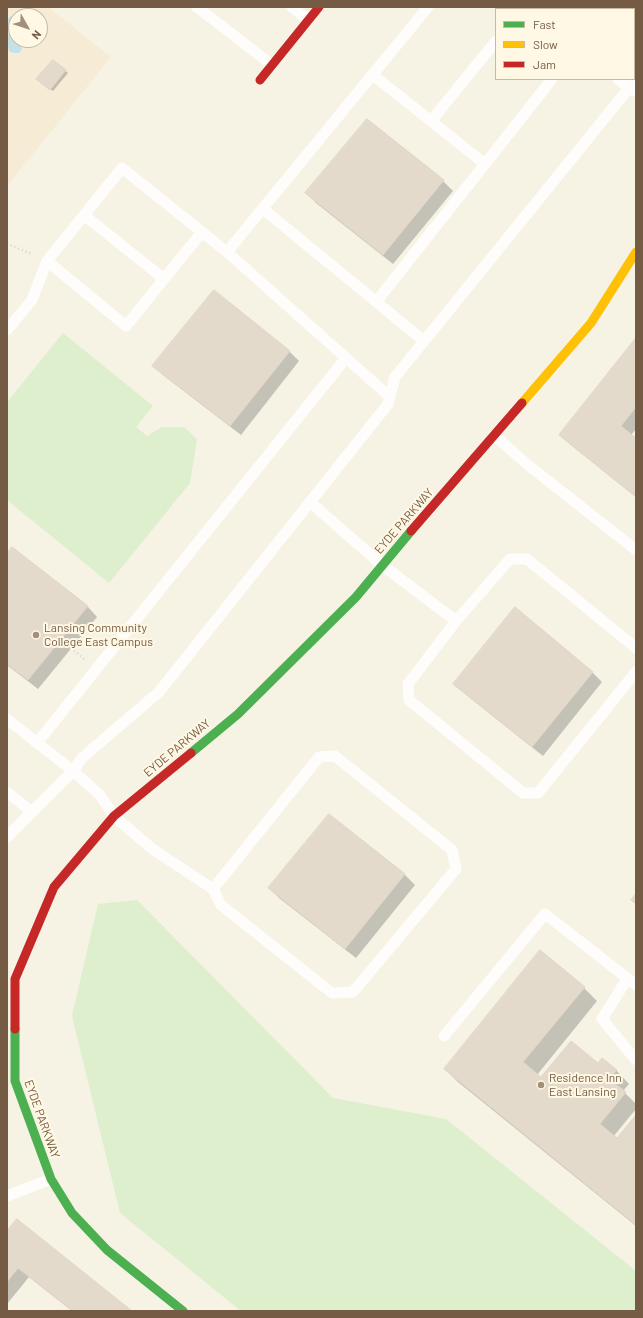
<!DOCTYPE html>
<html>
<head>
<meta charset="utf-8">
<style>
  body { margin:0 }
  #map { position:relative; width:643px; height:1318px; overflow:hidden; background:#f6f2e4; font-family:Barlow,sans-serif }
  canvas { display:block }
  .frame { position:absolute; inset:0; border:8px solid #755b43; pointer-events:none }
  .legend { position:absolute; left:495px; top:8px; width:140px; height:72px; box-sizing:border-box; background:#fff8e4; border:1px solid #c8b9a4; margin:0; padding:5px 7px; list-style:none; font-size:12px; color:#755b43 }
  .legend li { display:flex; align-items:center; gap:8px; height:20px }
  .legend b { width:20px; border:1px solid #c8b9a4 }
  .north { position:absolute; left:8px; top:8px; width:40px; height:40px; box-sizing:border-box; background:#fff8e4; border:1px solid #c8b9a4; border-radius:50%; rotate:129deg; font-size:11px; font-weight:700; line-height:16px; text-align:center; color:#755b43 }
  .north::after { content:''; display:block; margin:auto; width:14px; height:18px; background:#a2907b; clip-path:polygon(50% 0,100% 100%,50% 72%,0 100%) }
</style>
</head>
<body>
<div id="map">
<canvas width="643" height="1318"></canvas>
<div class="frame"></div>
<ul class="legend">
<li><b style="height:5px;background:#4caf50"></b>Fast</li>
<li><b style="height:5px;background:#ffc107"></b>Slow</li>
<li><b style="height:5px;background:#c62828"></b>Jam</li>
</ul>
<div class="north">N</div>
</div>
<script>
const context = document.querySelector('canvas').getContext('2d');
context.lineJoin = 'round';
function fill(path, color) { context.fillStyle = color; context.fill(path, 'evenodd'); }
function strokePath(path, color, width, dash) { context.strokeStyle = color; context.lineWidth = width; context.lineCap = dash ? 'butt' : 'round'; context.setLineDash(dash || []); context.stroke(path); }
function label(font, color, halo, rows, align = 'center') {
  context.font = font + ' Barlow,sans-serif'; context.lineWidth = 4; context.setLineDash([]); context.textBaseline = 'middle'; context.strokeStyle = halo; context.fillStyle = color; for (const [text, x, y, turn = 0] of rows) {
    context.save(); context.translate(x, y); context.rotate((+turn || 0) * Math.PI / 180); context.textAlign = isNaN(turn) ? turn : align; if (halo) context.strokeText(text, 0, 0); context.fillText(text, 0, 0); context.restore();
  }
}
const residential = new Path2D(`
  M7,7H48L111,57L7,186ZM16,16H40V40H16Z`);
const green = new Path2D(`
  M63,333L153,406L136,427L147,436L162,427H184L197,439L190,483L109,583L7,500V402Z
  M137,900L333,1098L446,1119L636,1271V1311H241L120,1213L72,1016L98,904Z`);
const water = new Path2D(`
  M11,16L16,18V40H20L22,49L19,53H13L9,51C7,44 7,39 9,32L7,27V20Z`);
const shadow = new Path2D(`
  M53,61L68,73L53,91L39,81Z
  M443,181L453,191L393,264L316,203L307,193Z
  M214,292L290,352L299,361L241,435L163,375L154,365Z
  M636,340V429L631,435L636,439V497L570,444L560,435Z
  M13,549L88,607L97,617L38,689L7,665V555Z
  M592,672L602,682L543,756L464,693L454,683Z
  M329,815L405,875L415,885L356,958L279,898L270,888Z
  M584,988L597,1001L537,1075L542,1078L598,1065L616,1070L629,1084L623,1091L636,1104V1109L613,1137L617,1140L636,1117V1226L458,1082L445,1069Z
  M7,1233L130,1311H72L29,1277L7,1304Z`);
const building = new Path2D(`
  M53,60L66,70L50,90L36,79Z
  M367,119L444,180L383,255L305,193Z
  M214,290L290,351L230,426L152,366Z
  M636,338V407L621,426L636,438V497L559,435Z
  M12,547L88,606L28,680L7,664V554Z
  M515,607L593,672L532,747L453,684Z
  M329,814L405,874L345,949L268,888Z
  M636,894V904L631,900Z
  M540,950L585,987L523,1062L541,1077L571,1041L598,1063L602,1058L617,1070L609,1079L626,1092L600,1124L617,1138L636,1115V1225L444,1069Z
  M17,1219L132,1311H73L18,1268L7,1282V1231Z`);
const path = new Path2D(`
  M7,244L32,254
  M71,648L84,659`);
const lane = new Path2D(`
  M197,7L272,65
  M292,7L308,20
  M532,7L535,9
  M522,9L524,7
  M373,75L485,164L552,79
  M618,79L629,88L635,91
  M431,121L496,41
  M263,209L424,341
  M84,215L164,279
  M227,252L390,397
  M47,261L126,326L202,232
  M376,302L485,164
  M7,330L32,300L47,261L122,168L227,252L428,7
  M494,435L528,465L636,550
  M310,502L382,565L456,621
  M636,648L527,559H510L456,621L408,684L409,700L523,793H538L636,672
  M7,719L73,771L82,758L159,692L388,404L395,377L629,88L633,79
  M37,743L346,358
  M7,792L32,812
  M7,837L73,771L100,795L114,816L151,848L213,889L221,905L332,993L353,992L456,869L452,850L335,756L319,757L213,889
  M627,979L602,1019L636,1060
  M444,1036L545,914L636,985
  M7,1196L51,1179`);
const fast = new Path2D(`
  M191,753L238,714L356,597L411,531
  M15,1029V1081L51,1179L72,1213L107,1250L183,1311`);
const slow = new Path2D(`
  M522,403L591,323L636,252`);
const jam = new Path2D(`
  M260,80L319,7
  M411,531L522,403
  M15,1029V979L54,887L114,816L191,753`);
const markers = [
  [36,635,4,"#a2907b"],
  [541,1085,4,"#a2907b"]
];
const streetNames = [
  ["EYDE PARKWAY",404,521,-49],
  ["EYDE PARKWAY",177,748,-40],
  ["EYDE PARKWAY",42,1119,70]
];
const poiNames = [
  ["Lansing Community",44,628],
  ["College East Campus",44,642],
  ["Residence Inn",549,1078],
  ["East Lansing",549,1092]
];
fill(residential, '#f6ecd6');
fill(green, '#ddefcd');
fill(water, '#c5e0e7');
fill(shadow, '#0003');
fill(building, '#e3dacb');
strokePath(building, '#dfd5c6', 1);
strokePath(path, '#d9d2ca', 2.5, [1, 3]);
strokePath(lane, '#fefdfb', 11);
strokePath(fast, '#4caf50', 9);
strokePath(slow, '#ffc107', 9);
strokePath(jam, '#c62828', 9);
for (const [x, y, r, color] of markers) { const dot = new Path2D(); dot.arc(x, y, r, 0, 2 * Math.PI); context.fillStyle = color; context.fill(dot); strokePath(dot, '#fff8e4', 1.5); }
label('12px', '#755b43', '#fff8e4', streetNames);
label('12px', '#755b43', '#fff8e4', poiNames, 'left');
</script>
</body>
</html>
